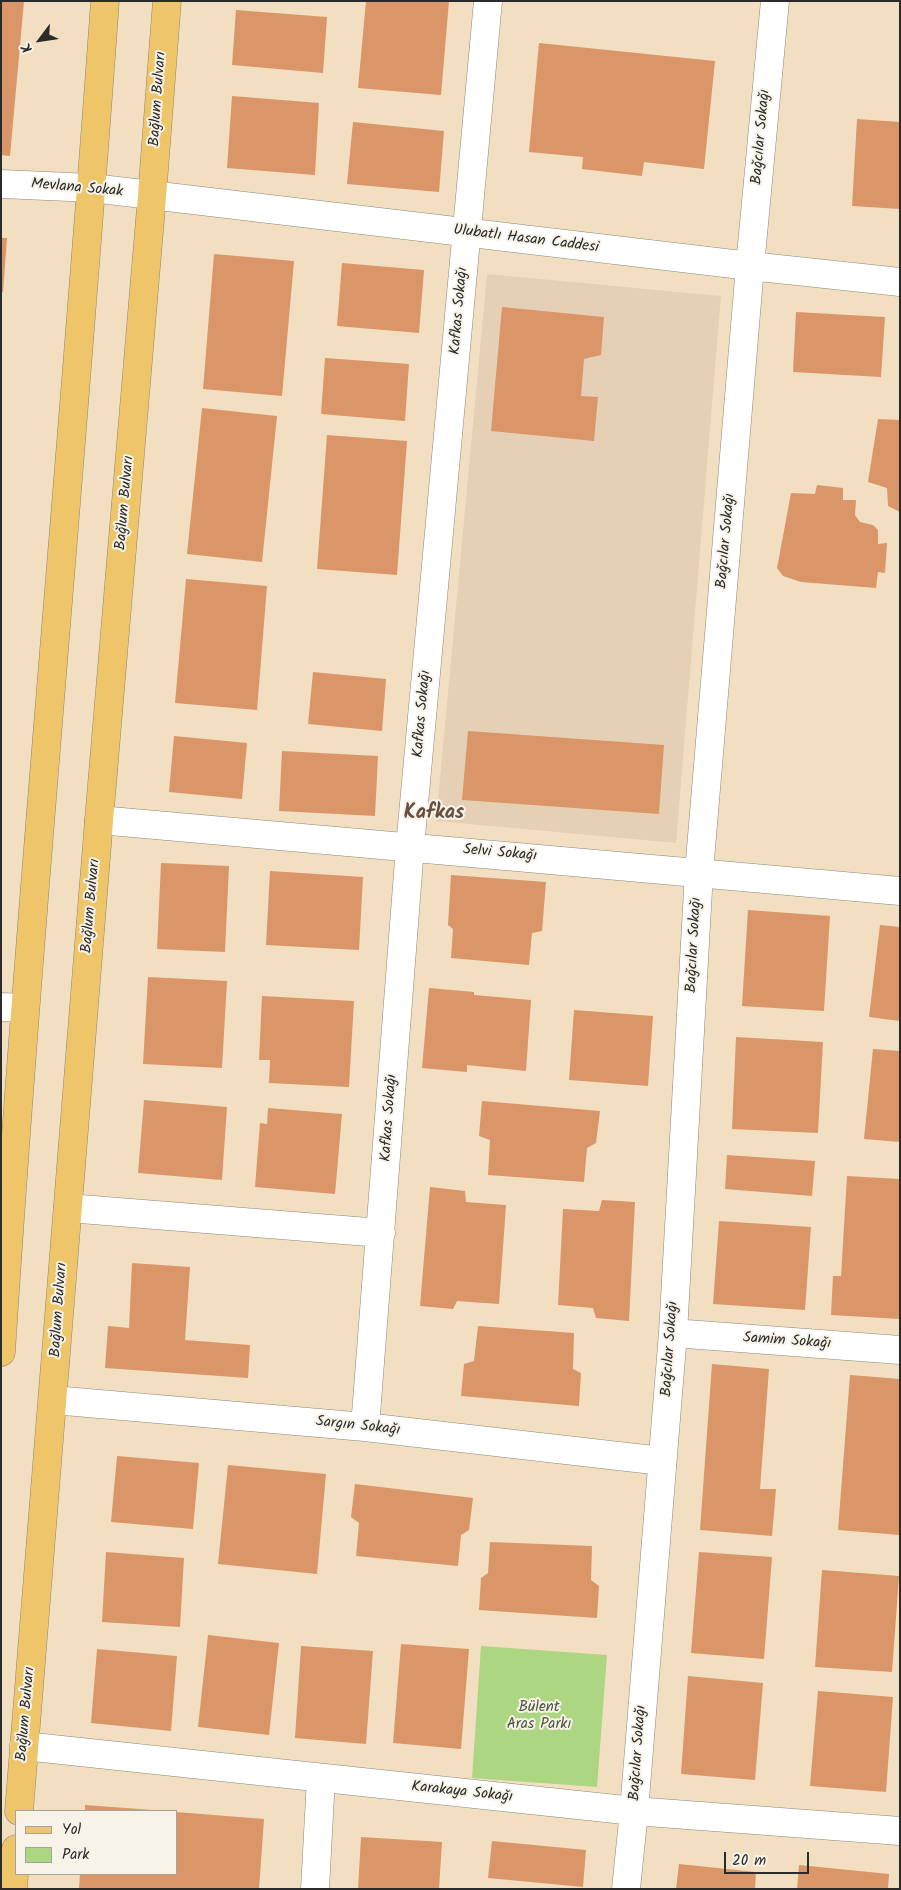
<!DOCTYPE html>
<html>
<head>
<meta charset="utf-8">
<style>
  body { margin:0 }
  #map { position:relative; width:901px; height:1890px; overflow:hidden; background:#f2dfc1; font-family:Kalam,sans-serif }
  canvas { display:block }
  .frame { position:absolute; inset:0; border:2px solid #2b2b2b; pointer-events:none }
  .legend { position:absolute; left:15px; top:1810px; width:162px; height:65px; box-sizing:border-box; background:#f7f3e8; border:1px solid #a5a39c; margin:0; padding:6px 9px; list-style:none; font-size:15px; color:#2b2b2b }
  .legend li { display:flex; align-items:center; gap:10px; height:25px }
  .legend b { width:25px; border:1px solid #a5a39c }
  .north { position:absolute; left:15px; top:15px; width:50px; height:50px; -webkit-text-stroke:4px #f7f3e8; paint-order:stroke; rotate:239deg; font-size:14px; font-weight:700; line-height:20px; text-align:center; color:#2b2b2b }
  .north::after { content:''; display:block; margin:auto; width:18px; height:22px; background:#2b2b2b; clip-path:polygon(50% 0,100% 100%,50% 72%,0 100%) }
  .scale { position:absolute; left:724px; top:1852px; width:85px; height:22px; box-sizing:border-box; border:2px solid #2b2b2b; border-top:0; padding-left:6px; font-size:15px; line-height:18px; white-space:nowrap; color:#2b2b2b; -webkit-text-stroke:4px #f7f3e8; paint-order:stroke }
</style>
</head>
<body>
<div id="map">
<canvas width="901" height="1890"></canvas>
<div class="frame"></div>
<ul class="legend">
<li><b style="height:6px;background:#eec569"></b>Yol</li>
<li><b style="height:14px;background:#acd681"></b>Park</li>
</ul>
<div class="north">K</div>
<div class="scale">20 m</div>
</div>
<script>
const context = document.querySelector('canvas').getContext('2d');
context.lineJoin = 'round';
function fill(path, color) { context.fillStyle = color; context.fill(path, 'evenodd'); }
function strokePath(path, color, width, dash) { context.strokeStyle = color; context.lineWidth = width; context.lineCap = dash ? 'butt' : 'round'; context.setLineDash(dash || []); context.stroke(path); }
function label(font, color, halo, rows, align = 'center') {
  context.font = font + ' Kalam,sans-serif'; context.lineWidth = 4; context.setLineDash([]); context.textBaseline = 'middle'; context.strokeStyle = halo; context.fillStyle = color; for (const [text, x, y, turn = 0] of rows) {
    context.save(); context.translate(x, y); context.rotate((+turn || 0) * Math.PI / 180); context.textAlign = isNaN(turn) ? turn : align; if (halo) context.strokeText(text, 0, 0); context.fillText(text, 0, 0); context.restore();
  }
}
const built = new Path2D(`
  M487,274L721,296L676,843L436,821Z`);
const green = new Path2D(`
  M481,1646L607,1655L597,1787L472,1778Z`);
const building = new Path2D(`
  M1,1H24L10,156L1,155Z
  M366,1H449L441,95L358,88Z
  M236,10L327,17L323,73L232,65Z
  M539,43L715,61L704,169L644,162L642,176L582,169L583,157L529,152Z
  M232,96L319,103L315,175L227,168Z
  M857,119L900,122V209L852,206Z
  M353,122L444,131L439,192L347,184Z
  M1,238H7L3,292H1Z
  M214,254L294,261L282,396L203,389Z
  M342,263L424,270L419,333L337,326Z
  M502,307L604,317L601,355L584,359L581,396L598,397L594,441L491,431Z
  M796,312L885,317L881,377L793,372Z
  M325,358L409,364L405,421L321,414Z
  M202,408L277,416L262,562L187,554Z
  M878,419L900,420V512L888,506L887,488L868,482Z
  M327,435L407,441L397,575L317,569Z
  M817,485L843,488V500H856L855,515L860,522L873,525L878,530V544L887,543L885,573L878,572L876,588L801,582L783,576L777,568L791,493L815,494Z
  M186,579L267,586L257,710L175,703Z
  M313,672L386,679L382,731L308,724Z
  M468,731L664,745L659,814L462,800Z
  M174,736L247,743L242,799L169,792Z
  M282,751L378,756L375,816L279,811Z
  M161,863L229,866L225,952L157,949Z
  M270,871L363,877L359,950L266,945Z
  M451,875L546,882L542,931L532,933L529,965L451,958L453,929L448,925Z
  M748,910L830,916L824,1011L742,1006Z
  M880,925L900,927V1021L869,1017Z
  M148,977L227,981L222,1068L143,1064Z
  M429,988L474,992V995L531,1000L526,1071L467,1065V1072L422,1068Z
  M262,996L354,1001L349,1087L269,1083L270,1060H259Z
  M574,1010L653,1016L648,1086L569,1080Z
  M736,1037L823,1042L818,1133L732,1129Z
  M873,1049L900,1051V1142L864,1139Z
  M144,1100L227,1107L222,1180L138,1173Z
  M482,1101L600,1111L596,1143L587,1148L584,1182L488,1175L490,1140L479,1136Z
  M268,1108L342,1114L335,1194L255,1187L260,1123L267,1124Z
  M727,1155L815,1161L812,1196L725,1189Z
  M847,1176L900,1179V1319L831,1315L833,1276H841Z
  M430,1187L465,1191L466,1202L506,1205L499,1304L457,1301L453,1309L420,1306Z
  M602,1200L635,1202L629,1321L596,1318L593,1308L558,1305L563,1209L599,1211Z
  M719,1221L811,1227L805,1310L713,1304Z
  M132,1263L190,1267L185,1340L250,1345L248,1378L105,1368L108,1326L129,1328Z
  M478,1326L574,1333L573,1369L581,1373L579,1406L461,1396L464,1364L474,1361Z
  M712,1364L769,1369L760,1489H776L772,1536L700,1530Z
  M850,1375L900,1379V1535L838,1530Z
  M117,1456L199,1463L193,1529L111,1522Z
  M228,1465L326,1474L317,1574L218,1564Z
  M355,1484L473,1498L469,1530L461,1535L458,1566L356,1556L359,1523L351,1517Z
  M490,1542L592,1546L591,1580L599,1586L597,1618L479,1610L481,1578L488,1573Z
  M106,1552L184,1558L180,1627L102,1622Z
  M699,1552L772,1557L764,1659L691,1653Z
  M822,1570L899,1576L892,1672L815,1667Z
  M208,1635L279,1643L269,1735L198,1727Z
  M401,1644L469,1649L461,1749L393,1743Z
  M301,1646L373,1651L366,1744L295,1738Z
  M97,1649L177,1656L171,1731L91,1723Z
  M688,1676L763,1683L755,1780L681,1774Z
  M818,1691L893,1697L886,1792L810,1786Z
  M85,1805L153,1810V1811H85Z
  M176,1812L264,1819L259,1889H79L80,1874H176Z
  M361,1837L442,1842L439,1889H358Z
  M492,1841L586,1850L583,1887L488,1878Z
  M679,1864L756,1872L755,1889H676Z
  M799,1865L889,1874L888,1889H797Z`);
const minor = new Path2D(`
  M1,184L92,188L750,266L900,282
  M99,820L900,891
  M1,1007L25,1008
  M68,1208L381,1233
  M673,1333L900,1350
  M53,1400L365,1427L662,1461
  M365,1427L410,847L488,1
  M24,1746L634,1811L900,1831
  M315,1889L321,1778
  M626,1889L634,1811L673,1333L699,872L750,266L775,1`);
const major = new Path2D(`
  M1,1352C30,902 73,452 105,1
  M19,1811L99,820L152,196L167,1
  M13,1889L16,1849`);
const streetNames = [
  ["Bağlum Bulvarı",159,99,-86],
  ["Bağcılar Sokağı",762,137,-85],
  ["Mevlana Sokak",77,189,5],
  ["Ulubatlı Hasan Caddesi",526,240,7],
  ["Kafkas Sokağı",460,311,-85],
  ["Bağlum Bulvarı",126,503,-85],
  ["Bağcılar Sokağı",727,541,-85],
  ["Kafkas Sokağı",423,714,-85],
  ["Selvi Sokağı",500,854,5],
  ["Bağlum Bulvarı",92,906,-85],
  ["Bağcılar Sokağı",695,945,-87],
  ["Kafkas Sokağı",390,1118,-86],
  ["Bağlum Bulvarı",60,1310,-86],
  ["Samim Sokağı",787,1342,4],
  ["Bağcılar Sokağı",671,1349,-86],
  ["Sargın Sokağı",358,1427,6],
  ["Bağlum Bulvarı",27,1714,-85],
  ["Bağcılar Sokağı",639,1753,-86],
  ["Karakaya Sokağı",462,1793,6]
];
const parkNames = [
  ["Bülent",539,1708],
  ["Aras Parkı",539,1725]
];
const districtNames = [
  ["Kafkas",434,815]
];
fill(built, '#e6d0b5');
fill(green, '#acd681');
fill(building, '#da9669');
strokePath(minor, '#8e8576', 29);
strokePath(major, '#8e8576', 29);
strokePath(minor, '#fff', 28);
strokePath(major, '#eec569', 28);
label('15px', '#2b2b2b', '#f7f3e8', streetNames);
label('15px', '#4b5640', '#f7f3e8', parkNames);
label('bold 20px', '#685041', '#f7f3e8', districtNames);
</script>
</body>
</html>
